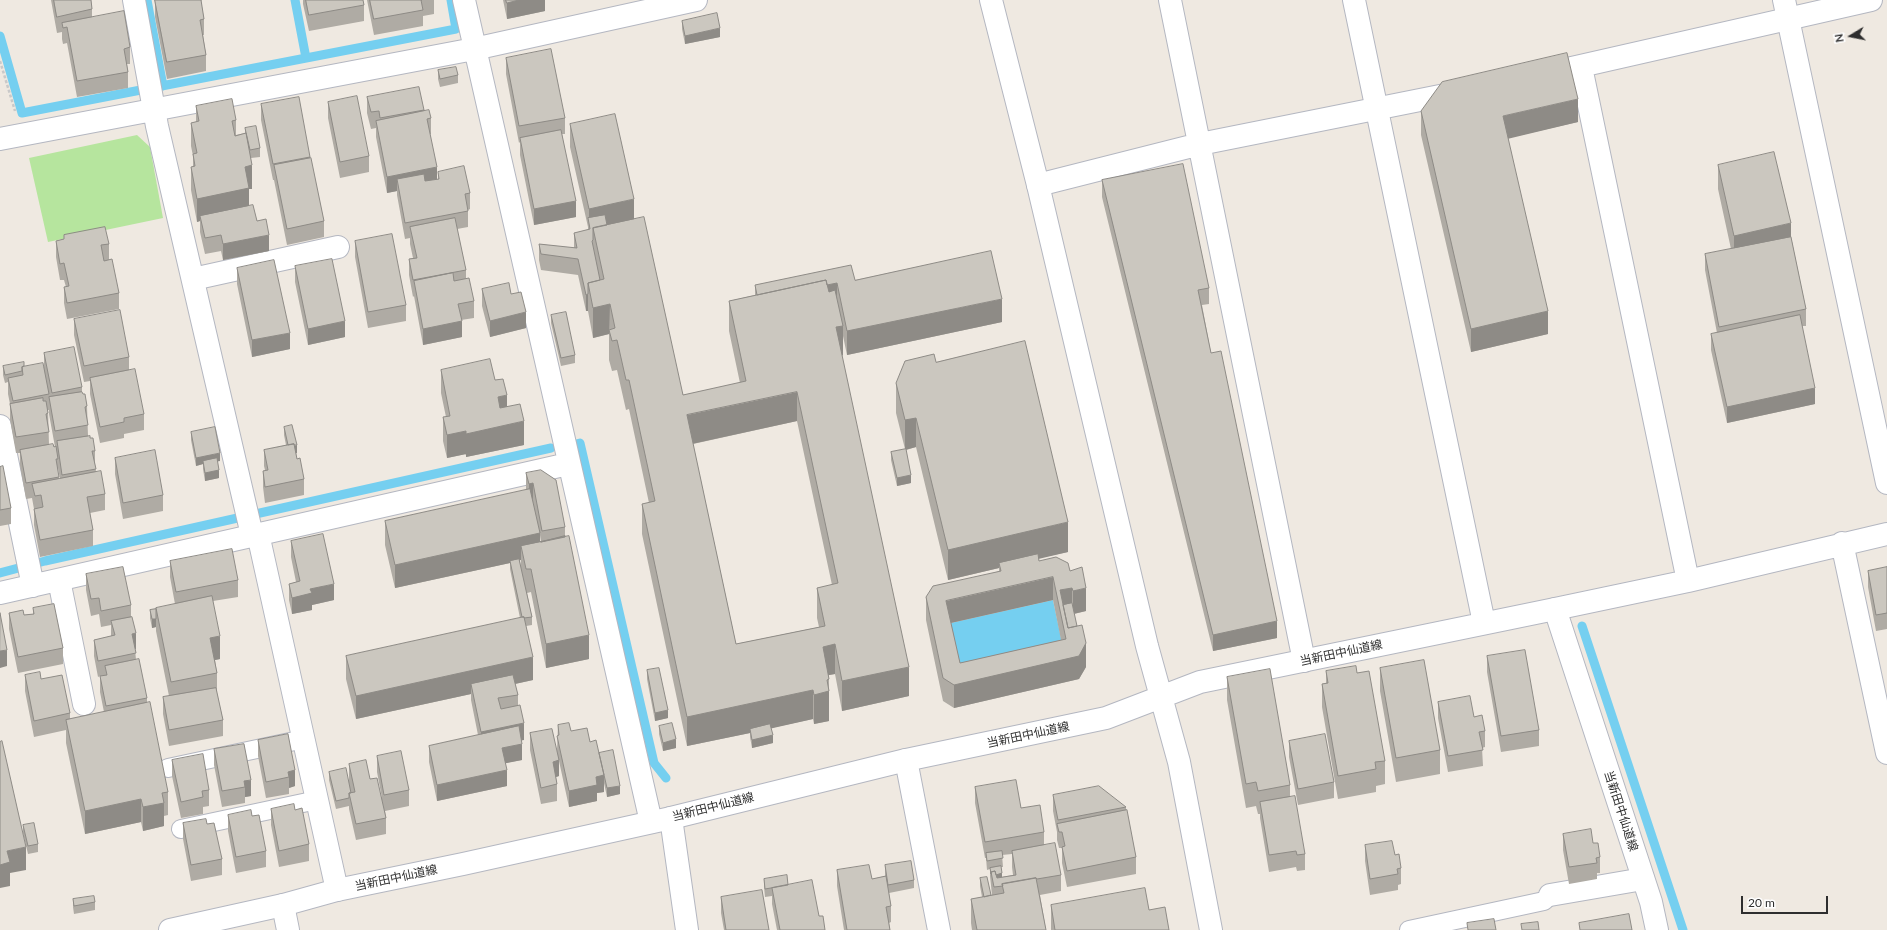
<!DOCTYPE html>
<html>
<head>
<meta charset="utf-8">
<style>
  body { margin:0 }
  #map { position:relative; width:1887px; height:930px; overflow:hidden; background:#efe9e1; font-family:Lato,sans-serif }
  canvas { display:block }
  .north { position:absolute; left:1831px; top:16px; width:40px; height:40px; -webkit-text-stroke:3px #fff; paint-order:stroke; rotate:260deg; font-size:11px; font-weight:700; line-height:16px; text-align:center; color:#2e2e2e }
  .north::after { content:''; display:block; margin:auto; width:14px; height:18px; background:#2e2e2e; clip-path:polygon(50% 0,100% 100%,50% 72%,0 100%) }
  .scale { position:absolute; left:1741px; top:896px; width:87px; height:18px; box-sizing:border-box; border:2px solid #2e2e2e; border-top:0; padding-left:5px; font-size:12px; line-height:14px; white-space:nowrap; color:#2e2e2e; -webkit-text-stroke:3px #fff; paint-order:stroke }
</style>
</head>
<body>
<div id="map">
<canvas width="1887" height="930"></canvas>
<div class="north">N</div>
<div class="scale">20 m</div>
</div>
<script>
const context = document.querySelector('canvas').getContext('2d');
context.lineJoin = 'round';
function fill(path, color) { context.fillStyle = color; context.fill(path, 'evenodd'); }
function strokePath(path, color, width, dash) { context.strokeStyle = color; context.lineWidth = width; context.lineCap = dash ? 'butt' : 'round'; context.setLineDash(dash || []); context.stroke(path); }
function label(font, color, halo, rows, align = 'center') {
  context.font = font + ' Lato,"Noto Sans JP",sans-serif'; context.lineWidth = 3.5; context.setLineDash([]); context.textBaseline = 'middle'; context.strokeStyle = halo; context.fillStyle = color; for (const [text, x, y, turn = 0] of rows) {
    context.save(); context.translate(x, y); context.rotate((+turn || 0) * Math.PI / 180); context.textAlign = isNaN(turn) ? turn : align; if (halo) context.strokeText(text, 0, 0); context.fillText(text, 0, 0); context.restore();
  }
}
const green = new Path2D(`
  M137,135L150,147L163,218L48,242L29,158Z`);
const water = new Path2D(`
  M1053,600L1066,662L960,686L946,624Z`);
const stream = new Path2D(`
  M147,0L163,86
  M295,0L306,58
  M0,36L22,113L456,29L451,0
  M576,444L580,443L654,763L666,778
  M0,573L45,561L551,448
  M1582,626L1683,930`);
const path = new Path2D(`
  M0,61L15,111`);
const lane = new Path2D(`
  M168,768L304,739
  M181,829L317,800
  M1409,930L1544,901L1550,895`);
const street = new Path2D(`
  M134,0L157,126L252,535
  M464,0L651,822
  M1170,0L1304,661
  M1581,67L1688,581
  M1541,75L1871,0
  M0,139L474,49L696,0
  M1038,185L1200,144L1460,92
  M193,279L338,247
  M0,426L33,586
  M258,534L337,890
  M1842,543L1887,753
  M59,580L84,704
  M0,593L568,464
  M1555,609L1688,581L1887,534
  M906,760L939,930
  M671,818L687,930
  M1550,895L1643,879
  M283,905L288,930`);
const secondary = new Path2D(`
  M991,0L1038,185L1147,646L1179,762L1211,930
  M1354,0L1484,623
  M1784,0L1887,483
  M170,930L283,905L337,890L463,864L671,818L906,760L1106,718L1200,682L1555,609L1651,902L1657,930`);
const wall = new Path2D(`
  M51,0H91L92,9V17L130,47V64H127L128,72V88L77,97L67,43L63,44L62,39V32L57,33Z
  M155,0H202L201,1L204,19V35H203L206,55V71L167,79L155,17Z
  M303,0H363L364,5V21L309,31L303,4Z
  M367,0H434V14L423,16V26L374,35Z
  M503,0H545V11L507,19Z
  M682,21L720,37L685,44L682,29Z
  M506,58L565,118V134H562L576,217L534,225L520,155V142L519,143L506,74Z
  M438,70L458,75V83L440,87L438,79Z
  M367,97L424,110V111L431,118V134H430L437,179H438V172L470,193V209L468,210V227L457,229L466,270V279L474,301V318L461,320L462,337L423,345L414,296L413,297L409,275V259L413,258L410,244V238L405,239L397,195V191L387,193L376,137V128L371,129L367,113Z
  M328,102L369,156V172L340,178L328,118Z
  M261,104L310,157L324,221V237L287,245L274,180H273L261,120Z
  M196,106L236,120V135L245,133V128L260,148V157L251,158L252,189H249V206L257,221L269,251L223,260L221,251L205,254L200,232V221L197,222L191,190V167H193V156L191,146V123L196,122Z
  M1421,111L1578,122L1508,138L1548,334L1471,352L1421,135Z
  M570,124L634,219L683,395L740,383L729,331V301L755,295V285L855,280L1002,322L847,355L843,336V355L842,356L909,696L842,711L835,674L829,675V721L814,724L813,719L771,728L773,743L752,748L750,737V733L687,746L642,534V504L649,503L629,409L626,410L617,370L612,371L609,360V334L593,338L588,311H586L578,275L541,270L539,260V244L574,248V233L588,230V227L570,147ZM797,421L832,585L817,588V618L819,627L736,644L693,444Z
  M1718,165L1791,237L1806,309V326H1802L1815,404L1727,423L1711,350V334L1717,333L1705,270V254L1731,249L1718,189Z
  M1102,180L1209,288V304L1202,305L1211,353L1277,638L1213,651L1102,197Z
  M64,235L109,244V260L119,293V309L67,319L64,303V287H66L64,280H60L56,257V241L64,239Z
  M355,241L406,305V321L368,328L355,257Z
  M295,266L345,337L308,345L295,282Z
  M237,268L290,349L252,357L237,284Z
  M482,289L511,294L526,328L490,337L482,306Z
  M551,315L575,355V363L561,366L551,323Z
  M74,319L129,357V370L144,414V430L124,434V438L100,443L90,394V381L84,382L74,335Z
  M44,353L82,387V392L87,406L88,436L90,438L95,451V464L96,472L105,494V510L90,513L93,530V546L40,557L34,525V509L32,498L26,499L20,466V453H16L10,420V404L8,394V382L5,383L3,375V366L44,367ZM48,410H49V414L55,447L49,445ZM58,468L60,479H59L58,473Z
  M936,362L1068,552L1039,558V561L1070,571L1086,611L1074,614L1086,667L1079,679L954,708L943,701L926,620V597L999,571V568L948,580L916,447L906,450L911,483L897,486L891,460V452L905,449L896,413V383ZM1053,600L1061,640L960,663L951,623Z
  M441,370L495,380L507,406L524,445L466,457V454L447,458L443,441V417H446L441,393Z
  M284,427L297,453H296L297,459L304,479V495L265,503L263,487V471L265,470L264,466V450L286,445L284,435Z
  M191,432L220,461H217L219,478L205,481L203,469V464L196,466L191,440Z
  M115,458L163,495V511L123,519L115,474Z
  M0,467L11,508V524L0,526Z
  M526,473L565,527V537L589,659L546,668L531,592L527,593L532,617V625L526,626L533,680L515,684L518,695V705L524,740H521L522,760L505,763L507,786L437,801L429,762V746L478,735L471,700V694L356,719L346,679V656L520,618L510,569V563L395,588L385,545V521L526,490ZM540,535L541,542L540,543ZM520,560H521V568Z
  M291,541L334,600L312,605V610L292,614L289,600V584L296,582L291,557Z
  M170,561L238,580V597L213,601L220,659L215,660L217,673V693L223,720V736L169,746L163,714V697L169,696L156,631V627L152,628L150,618V610L175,604L170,577Z
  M1887,567V629L1876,631L1868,587V571Z
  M86,574L131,605V617L136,649H135L136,660L147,698V703L168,792V815L164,816V826L143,831L141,822L85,834L66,743V730L34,737L25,691V675L41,679L70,713V719L104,712L100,692V676L98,677L94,656V640L111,636V625L101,627L99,614L91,616L86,590Z
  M33,608L63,648V664L18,673L9,629V613L24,615L33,614Z
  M1487,656L1539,730V746L1501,752L1487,672Z
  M1380,668L1440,750V774L1396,782L1380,691Z
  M647,670L668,718L655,721L647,679Z
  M1326,671L1357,673L1385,761V784L1376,786V792L1338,799L1322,707V684L1326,683Z
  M1227,677L1290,785V797L1305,854V870L1297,871L1296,867L1269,872L1260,818V814H1258L1256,806L1246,808L1227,700Z
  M1438,702L1474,717L1485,731V747L1482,748L1483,766L1448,772L1438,718Z
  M558,725L571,731L599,755L620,794L607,797L604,783V792L597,793V801L569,807L559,761V776L556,777L557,784V801L541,804L530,750V733L557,751Z
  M659,726L676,748L663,751L659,734Z
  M288,734L295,786L289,788V794L266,798L258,756V740Z
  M1289,741L1334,782V798L1298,805L1289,757Z
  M244,744L251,796L245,797V803L222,807L214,765V749Z
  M377,756L409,790V806L385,811L386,818V834L356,840L349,809V806L336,809L329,780V772L349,780V764L370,779L382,798L377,772Z
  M172,760L209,790V806L203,807V814L181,818L172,776Z
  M975,787L1021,808L1044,832V845L1061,875V891L1040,895L1046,930H972L971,923V899L982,897L980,886V878L991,895H992L990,876V869L987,870L986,858H985L975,803ZM1012,854V867L1013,875L1002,877L1001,867H1003L1002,855Z
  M1053,795L1126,807V810L1136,857V874L1067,887L1062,863V848H1059L1057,840V832L1053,811Z
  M271,809L295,810L309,844V861L279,867L271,825Z
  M228,815L266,851V867L236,873L228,831Z
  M183,823L207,824L222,859V875L191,881L183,839Z
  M23,825L38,844V852L28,854L23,833Z
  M1563,834L1593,843L1600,857V873H1597V879L1569,884L1563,850Z
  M1365,845L1395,855L1401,868V884L1398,885V890L1370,895L1365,861Z
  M885,865L914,880V888L889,893L891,906V922L889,923L890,930H844L837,886V870L872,879L885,876Z
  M764,879L788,885L819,916L825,930H777L772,904V896L765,897L764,887Z
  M721,897L769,930H724L721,913Z
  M73,899L95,902V910L74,914L73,907Z
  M1051,905L1149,910L1169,930H1051Z`);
const shadedWall = new Path2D(`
  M519,0H545V11L507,19V3Z
  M720,28V37L685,44V36Z
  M1578,99V122L1503,140V116Z
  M252,165V189H249V211L200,216V221L197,222V199L245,167Z
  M437,167V183L397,179V191L387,193V177Z
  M634,199V222L590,229L589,223V209Z
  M576,201V217L534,225V209Z
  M1791,223V247L1734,260V236Z
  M269,235V251L223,260V244Z
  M837,283V307L758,300Z
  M588,294V311H586V295Z
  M1002,299V322L847,355V331Z
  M610,304L609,334L593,338V308Z
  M1548,311V334L1471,352V329Z
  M526,312V328L490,337V321Z
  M345,321V337L308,345V329Z
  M462,321V337L423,345V329Z
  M843,326V355L836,357V327Z
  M290,333V349L252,357V340Z
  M1815,388V404L1727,423V407Z
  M797,392V421L687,445V415Z
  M507,395V419L498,421V397Z
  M916,418V447L905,450V420Z
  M524,421V445L466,457V434Z
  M466,431V454L447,458V435Z
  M297,445V453L288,455V447Z
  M220,453V461L204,464L203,461V464L196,466V458Z
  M219,470V478L205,481V473Z
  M911,475V483L897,486V478Z
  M533,483V499L529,500V484Z
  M1068,522V552L1000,568L999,563V568L948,580V550Z
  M540,533V556L521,546V560L510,563V561V563L395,588V565Z
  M1053,577V600L946,624V601Z
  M334,584V600L312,605V610L292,614V598L310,589Z
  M1072,588V611L1062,613L1060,590Z
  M1086,588V611L1073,614V591Z
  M152,619H156V627L152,628Z
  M1277,621V638L1213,651V635Z
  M136,633V649L132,650V634Z
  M589,635V659L546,668V644Z
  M220,636V659L210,661V638Z
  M1086,643V667L1079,679L954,708V685Z
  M835,644V674L823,676V647Z
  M7,650V666L0,668V651Z
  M533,657V680L473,693L471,684V694L356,719V696Z
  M909,667V696L842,711V681Z
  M813,690V719L751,733L750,729V733L687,746V717Z
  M829,691V721L814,724V695Z
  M668,710V718L655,721V713Z
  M524,723V740L481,748V732Z
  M773,735V743L752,748V740Z
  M676,739V748L663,751V743Z
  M522,744V760L502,764V748Z
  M559,760V776L553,778V762Z
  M295,770V786L289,788V777L288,772Z
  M507,770V786L437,801V785Z
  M604,775V792L597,793V801L569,807V791L596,777Z
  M251,780V796L245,797V787L244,781Z
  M620,786V794L607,797V788Z
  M141,799V822L85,834V811Z
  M164,803V826L143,831V807Z
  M26,847V870L10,873V886L0,888V865L7,851Z
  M1002,873V881L992,875Z`);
const building = new Path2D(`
  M54,0H91L92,9L57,17Z
  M155,0H201L204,19L200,20L206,55L167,62Z
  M306,0H363L364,5L309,15Z
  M370,0H422H421L423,10L374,19Z
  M506,0H519L507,3Z
  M124,11L130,47L124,49L128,72L77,81L67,27L63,28L62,23Z
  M717,13L720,28L685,36L682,21Z
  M551,49L565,118L519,126L506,58Z
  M1567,53L1578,99L1503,116L1548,311L1471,329L1421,111L1442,82Z
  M456,67L458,75L440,79L438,70Z
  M419,87L424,110L380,118L379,111L371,112L367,97Z
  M357,96L369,156L340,162L328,102Z
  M299,97L310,157L273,164L261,104Z
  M232,99L236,120L232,121L235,136L246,133L252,165L245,167L249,188L197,199L191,167L195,166L193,154L197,153L191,123L199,121L196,106Z
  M429,110L431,118L427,119L437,167L387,177L376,121Z
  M615,114L634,199L589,209L570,124Z
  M256,126L260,148L250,150L245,128Z
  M561,130L576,201L534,209L520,138Z
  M1774,152L1791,223L1734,236L1718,165Z
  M311,158L324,221L287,229L274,165Z
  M1183,164L1209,288L1198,290L1211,353L1221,351L1277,621L1213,635L1102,180Z
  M464,166L470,193L465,194L468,211L405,223L397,179L424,174L425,181L439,179L438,172Z
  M253,205L257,221L266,219L269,235L223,244L221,235L205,238L200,216Z
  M605,215L607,225L593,228V240L592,241L600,280L588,283V294L586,295L578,259L541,254L539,244L577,248L574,233L590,229L588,218Z
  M644,217L683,395L746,381L729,301L826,280L829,292L835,290L843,326L836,327L909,667L842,681L835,644L823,647L829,679L827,680L829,691L814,695L813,690L687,717L642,504L655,501L629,380H626L617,340L612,341L609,330L615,328L610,304L593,308L588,283L604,279L593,228ZM797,392L838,583L817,588L825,626L736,644L687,415Z
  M455,218L466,270L413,280L409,259L417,258L410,227Z
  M105,227L109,244L101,245L104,261L112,259L119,293L67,303L64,287L69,286L64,263L60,264L56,241L64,239V235Z
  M392,234L406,305L368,312L355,241Z
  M1791,237L1806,309L1719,327L1705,254Z
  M991,251L1002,299L847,331L837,283L827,285L826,280L757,295L755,285L851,265L855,280Z
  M332,259L345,321L308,329L295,266Z
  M274,260L290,333L252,340L237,268Z
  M453,273L454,281L469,278L474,301L458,304L462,321L423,329L414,281Z
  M509,283L511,294L521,292L526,312L490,321L482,289Z
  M120,310L129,357L84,366L74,319Z
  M566,312L575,355L561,358L551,315Z
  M1800,315L1815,388L1727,407L1711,334Z
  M1025,341L1068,522L948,550L916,418L905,420L896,383L905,361L934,354L936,362Z
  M74,347L82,387L52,393L44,353Z
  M490,359L495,380L503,379L507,395L498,397L500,408L520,404L524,421L466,434V431L447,435L443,417L450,416L441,370Z
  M24,362V366L22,367V371L5,375L3,366Z
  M43,363L49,394L13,401L8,378L23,375L22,367Z
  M135,369L144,414L124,418V422L100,427L90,378Z
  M82,392L83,394H85L87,406L85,407L88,425L55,431L49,397Z
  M43,398V401H46L48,413L46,414L49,432L16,437L10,404Z
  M292,425L297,445H294V444L288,445L284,427Z
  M215,427L220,453L196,458L191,432Z
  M90,436V438H93L95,451H92L96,469L62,475L57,441Z
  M53,444L54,447L56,446L58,459H56L59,477L26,483L20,450Z
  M294,444L297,459L300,458L304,479L265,487L263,471L268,470L264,450Z
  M906,449L911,475L897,478L891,452Z
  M155,450L163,495L123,503L115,458Z
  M217,458L219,470L205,473L203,461Z
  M3,466L11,508L0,510V467Z
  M541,470L556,480L565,527L542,531L533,483L529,484L526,473Z
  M101,471L105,494L87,497L93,530L40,540L34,509L43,507L41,495L35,496L32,484Z
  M530,489L540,533L395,565L385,521Z
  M323,534L334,584L310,589L312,593L292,598L289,584L300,581L291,541Z
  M565,536V537L541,542Z
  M569,536L589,635L546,644L531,569H526L521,546Z
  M232,549L238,580L176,592L170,561Z
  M1038,554L1039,561L1056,557L1068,563L1070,571L1082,567L1086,588L1073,591L1072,588L1060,590L1068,628L1082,625L1086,643L1079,656L954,685L943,678L926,597L933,586L1001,571L999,563ZM1053,577L1066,639L960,663L946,601Z
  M519,559L532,617L524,618V617H522L510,561Z
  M123,567L131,605L101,611L99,598L91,599L86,574Z
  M1887,567V613L1876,615L1868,571Z
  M212,596L220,636L210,638L217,673L171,682L156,608Z
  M1072,603L1077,626L1068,628L1063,605Z
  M54,604L63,648L18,657L9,613L23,610L24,615L34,614L33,608Z
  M156,609V619H152L150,610Z
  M0,613L7,650L0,651Z
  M132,617L136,633L132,634L136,653L98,661L94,640L115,635L111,621Z
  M524,617L533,657L356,696L346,656Z
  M1525,650L1539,730L1501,736L1487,656Z
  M139,659L147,698L106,706L100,676L107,675L105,666Z
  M1424,660L1440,750L1396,758L1380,668Z
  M1356,666L1357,673L1369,671L1385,761L1375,762L1376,769L1338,776L1322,684L1328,683L1326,671Z
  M659,668L668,710L655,713L647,670Z
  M1270,669L1290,785L1258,791L1256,782L1246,784L1227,677Z
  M40,672L41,679L62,675L70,713L34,721L25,675Z
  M513,675L518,695L498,698L501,709L520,705L524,723L481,732L471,684Z
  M216,688L223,720L169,730L163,697Z
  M1470,696L1474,717L1482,715L1485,731L1479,732L1483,750L1448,756L1438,702Z
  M150,702L168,792L162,793L164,803L143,807L141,799L85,811L66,720Z
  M569,723L571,731L587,728L590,742L596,740L604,775L596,777L597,785L569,791L557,736L559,735L558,725Z
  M672,723L676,739L663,743L659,726Z
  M770,724L773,735L752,740L750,729Z
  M519,726L522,744L502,748L507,770L437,785L429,746Z
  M552,729L559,760L553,762L557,784L541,788L530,733Z
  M288,734L295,770L288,772L289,777L266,782L258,740Z
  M1325,734L1334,782L1298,789L1289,741Z
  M2,741L26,847L7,851L10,862L0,865V742Z
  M244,744L251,780L244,781L245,787L222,791L214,749Z
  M613,750L620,786L607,788L599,753Z
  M401,751L409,790L384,795L377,756Z
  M203,754L209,790L202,791L203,797L181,802L172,760Z
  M366,760L370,779L377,778L386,818L356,824L349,793L355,792L349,764Z
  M346,768L351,793H349V798L336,801L329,772Z
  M1016,780L1021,808L1040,805L1044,832L985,842L975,787Z
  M1099,786L1126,807L1058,820L1053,795Z
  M1295,796L1305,854L1297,855L1296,851L1269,855L1260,802Z
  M294,804L295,810L302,808L309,844L279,851L271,809Z
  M251,810L252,816L259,815L266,851L236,857L228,815Z
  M1127,810L1136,857L1067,871L1062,847L1065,846L1062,832H1059L1057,824Z
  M206,819L207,824L214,823L222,859L191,865L183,823Z
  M34,823L38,844L28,846L23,825Z
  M1591,829L1593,843H1598L1600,857L1596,858L1597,863L1569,867L1563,834Z
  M1392,841L1395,855L1399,854L1401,868L1397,869L1398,874L1370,879L1365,845Z
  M1055,843L1061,875L1037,879L1036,878L1002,884L1003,886L994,887L991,872L995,871L997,878L1016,875L1012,851Z
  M1002,851L1003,858L987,861L986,853Z
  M911,861L914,880L888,885L885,865Z
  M869,865L872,879L886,876L891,906L886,907L890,930H847L837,870Z
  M1001,866L1002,873L996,875L995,871L991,872V874L990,868Z
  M787,875L788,885L765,889L764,879Z
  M987,877L991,895L984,897L980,878Z
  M1036,878L1046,930H977L971,899L1004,893L1002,884Z
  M812,880L819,916H823L825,930H780L772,888Z
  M1145,888L1149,910L1165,907L1169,930H1055L1051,905Z
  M762,890L769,930H726L721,897Z
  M94,896L95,902L74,906L73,899Z
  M1629,914L1632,930H1580L1579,923Z
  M1494,919L1496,930H1468L1467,923Z
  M1538,922L1539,930H1522L1521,924Z`);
const streetNames = [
  ["当新田中仙道線",1341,653,-12],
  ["当新田中仙道線",1028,735,-12],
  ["当新田中仙道線",713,807,-14],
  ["当新田中仙道線",1621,811,72],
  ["当新田中仙道線",396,878,-12]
];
fill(green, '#b6e59e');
fill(water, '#75cff0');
strokePath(stream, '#75cff0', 9);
strokePath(lane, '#b4b7c1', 20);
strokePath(street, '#b4b7c1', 24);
strokePath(secondary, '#b4b7c1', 24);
strokePath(path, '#c9c9c9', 2.5, [3, 2]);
strokePath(lane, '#fff', 18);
strokePath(street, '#fff', 22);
strokePath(secondary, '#fff', 22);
fill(wall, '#afaba4');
fill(shadedWall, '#8e8b86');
fill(building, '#cbc7bf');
strokePath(building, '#8e8b86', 1);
label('12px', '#2e2e2e', '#fff', streetNames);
</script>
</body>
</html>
